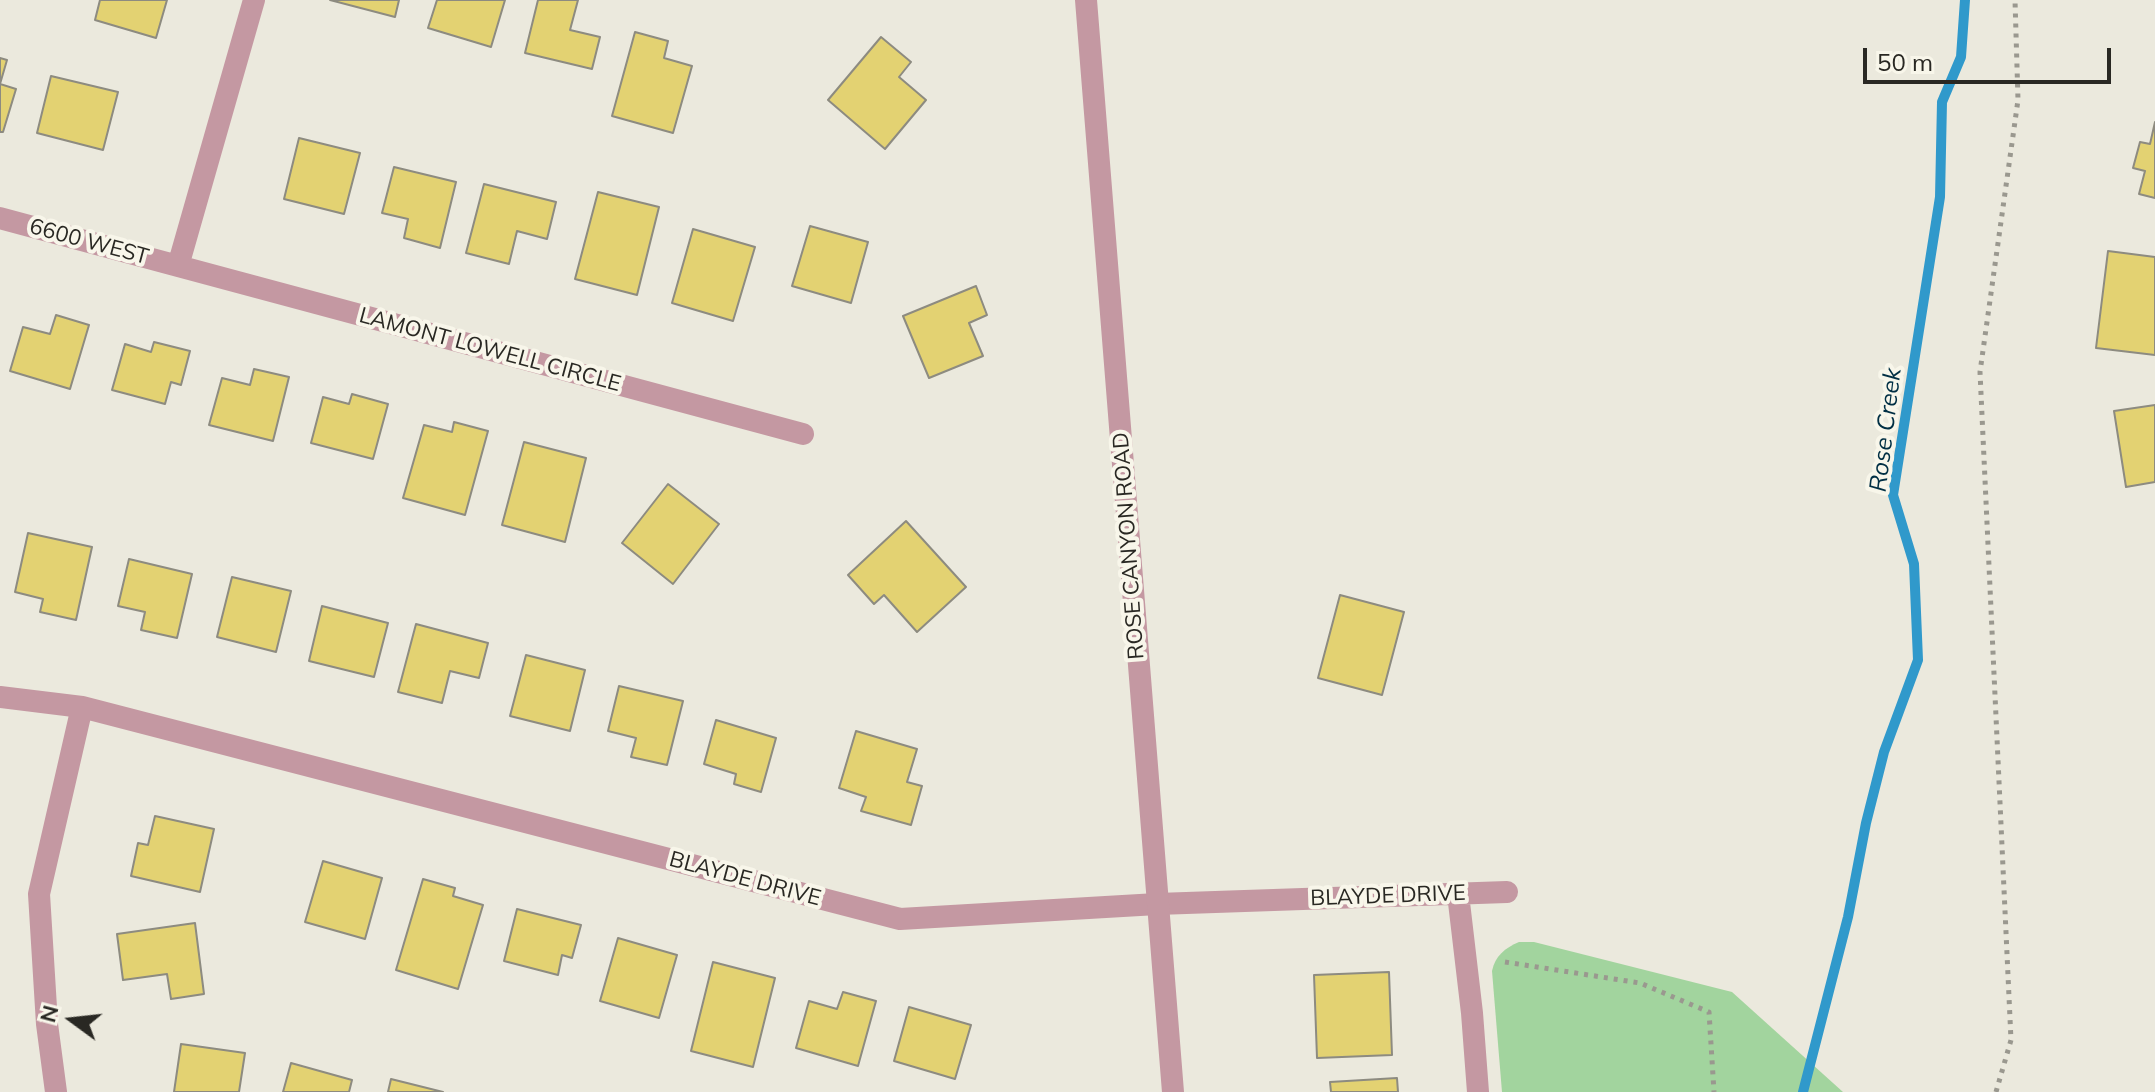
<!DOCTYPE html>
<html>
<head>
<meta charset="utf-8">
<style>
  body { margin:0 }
  #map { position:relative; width:2155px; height:1092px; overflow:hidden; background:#ebe9dd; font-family:Mulish,sans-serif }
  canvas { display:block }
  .north { position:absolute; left:32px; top:980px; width:80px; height:80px; -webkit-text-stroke:6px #f8f6ea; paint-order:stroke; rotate:285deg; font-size:22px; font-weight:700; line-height:32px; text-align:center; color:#292823 }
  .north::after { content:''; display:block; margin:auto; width:28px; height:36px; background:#292823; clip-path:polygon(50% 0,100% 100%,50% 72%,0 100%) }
  .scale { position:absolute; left:1863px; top:48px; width:248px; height:36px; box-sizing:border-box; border:4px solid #292823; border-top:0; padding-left:10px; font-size:24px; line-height:28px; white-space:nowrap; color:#292823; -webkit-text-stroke:6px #f8f6ea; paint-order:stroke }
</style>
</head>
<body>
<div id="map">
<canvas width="2155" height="1092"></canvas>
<div class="north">N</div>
<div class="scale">50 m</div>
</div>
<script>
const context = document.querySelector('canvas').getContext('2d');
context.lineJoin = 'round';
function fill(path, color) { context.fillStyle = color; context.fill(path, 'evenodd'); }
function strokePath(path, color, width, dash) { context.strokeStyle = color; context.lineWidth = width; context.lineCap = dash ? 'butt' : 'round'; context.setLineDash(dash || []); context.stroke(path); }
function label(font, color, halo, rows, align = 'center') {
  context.font = font + ' Mulish,sans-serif'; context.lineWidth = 8; context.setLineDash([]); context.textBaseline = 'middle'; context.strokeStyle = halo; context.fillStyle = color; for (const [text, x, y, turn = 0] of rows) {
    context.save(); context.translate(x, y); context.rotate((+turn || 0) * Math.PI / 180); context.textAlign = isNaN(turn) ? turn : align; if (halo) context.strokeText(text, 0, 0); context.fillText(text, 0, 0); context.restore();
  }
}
const green = new Path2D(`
  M1519,942H1534L1732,992L1843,1092H1502L1492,971C1495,956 1505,948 1519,942Z`);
const stream = new Path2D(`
  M1803,1092L1848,917L1866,823L1884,752L1918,660L1914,564L1893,495L1940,197L1942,102L1961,57L1965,0`);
const building = new Path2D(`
  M100,0H167L156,38L95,20Z
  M330,0H399L395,17Z
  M437,0H505L491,47L428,28Z
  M538,0H578L570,30L600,37L592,69L525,53Z
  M635,32L668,41L664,58L692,66L673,133L612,116Z
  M881,37L911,62L899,77L926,100L885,149L828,100Z
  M0,58L7,60L0,84L16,89L3,132H0Z
  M51,76L118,92L103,150L37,133Z
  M2155,122V198L2139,194L2145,171L2133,168L2140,142L2150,144Z
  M299,138L360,153L344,214L284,199Z
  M394,167L456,182L440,248L404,238L408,219L382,213Z
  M484,184L556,202L547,239L517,231L509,264L466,253Z
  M598,192L659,207L637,295L575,279Z
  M810,226L868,242L851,303L792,286Z
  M693,229L755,247L733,321L672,303Z
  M2108,251L2155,257V355L2096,348Z
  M976,286L987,315L969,323L983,356L929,378L903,316Z
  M56,315L89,325L70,389L10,371L23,327L50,334Z
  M154,342L190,351L181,385L171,382L165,404L112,390L125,344L151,352Z
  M254,369L289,377L273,441L209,425L222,378L250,385Z
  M352,394L388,404L373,459L311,443L323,397L349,404Z
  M2155,405V482L2126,487L2114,411Z
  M454,422L488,431L465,515L403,498L424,425L452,432Z
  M524,442L586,458L565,542L502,525Z
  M668,484L719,524L673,584L622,543Z
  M906,521L966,587L917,632L884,595L874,604L848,575Z
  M28,533L92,547L76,620L40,612L43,599L15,592Z
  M129,559L192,574L177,638L141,630L145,612L118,606Z
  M232,577L291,591L276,652L217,637Z
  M1340,595L1404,612L1382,695L1318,678Z
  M322,606L388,623L374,677L309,661Z
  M416,624L488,643L479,678L450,671L442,703L398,692Z
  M526,655L585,670L570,731L510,716Z
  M619,686L683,701L667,765L631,757L636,738L608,731Z
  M716,720L776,738L761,792L734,784L736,774L704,764Z
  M856,731L917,749L907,782L922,786L911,825L861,811L866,797L839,788Z
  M155,816L214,829L200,892L131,876L138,843L148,845Z
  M323,861L382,878L365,939L305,922Z
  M423,879L455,888L453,896L483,905L458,989L396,970Z
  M517,909L581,925L572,958L562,955L558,975L504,961Z
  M195,923L204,994L171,999L167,974L123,980L117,934Z
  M618,938L677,955L659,1018L600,1001Z
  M713,962L775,978L753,1067L691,1051Z
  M1389,972L1392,1055L1317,1058L1314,975Z
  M843,992L876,1001L858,1066L796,1048L809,1001L837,1009Z
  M909,1007L971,1025L955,1079L894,1061Z
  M181,1044L245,1053L239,1092H174Z
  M291,1063L352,1080L349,1092H283Z
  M1397,1078L1398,1092H1331L1330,1082Z
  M391,1079L443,1092H388Z`);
const path = new Path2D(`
  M1505,962L1640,983L1709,1012L1714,1092
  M1996,1092L2011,1040L1980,372L2018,100L2015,0`);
const minor = new Path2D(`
  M0,218L803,434
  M178,266L254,0
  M0,697L82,707L900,919L1157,904L1507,892
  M1458,894L1472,1013L1478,1092
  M56,1092L47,1024L39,894L82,707`);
const tertiary = new Path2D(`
  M1086,0L1173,1092`);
const streetNames = [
  ["6600 WEST",89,242,15],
  ["LAMONT LOWELL CIRCLE",490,350,15],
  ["ROSE CANYON ROAD",1129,546,-94],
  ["BLAYDE DRIVE",745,879,15],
  ["BLAYDE DRIVE",1388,896,-2]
];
const waterNames = [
  ["Rose Creek",1886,430,-83]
];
fill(green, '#a2d49e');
strokePath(stream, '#3099cb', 10);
fill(building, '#e3d272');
strokePath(building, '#8d8b80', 2);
strokePath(path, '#9a988f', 5, [4, 6]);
strokePath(minor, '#c498a2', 22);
strokePath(tertiary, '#c498a2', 22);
label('22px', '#292823', '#f8f6ea', streetNames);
label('italic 24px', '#012f44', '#f8f6ea', waterNames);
</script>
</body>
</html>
